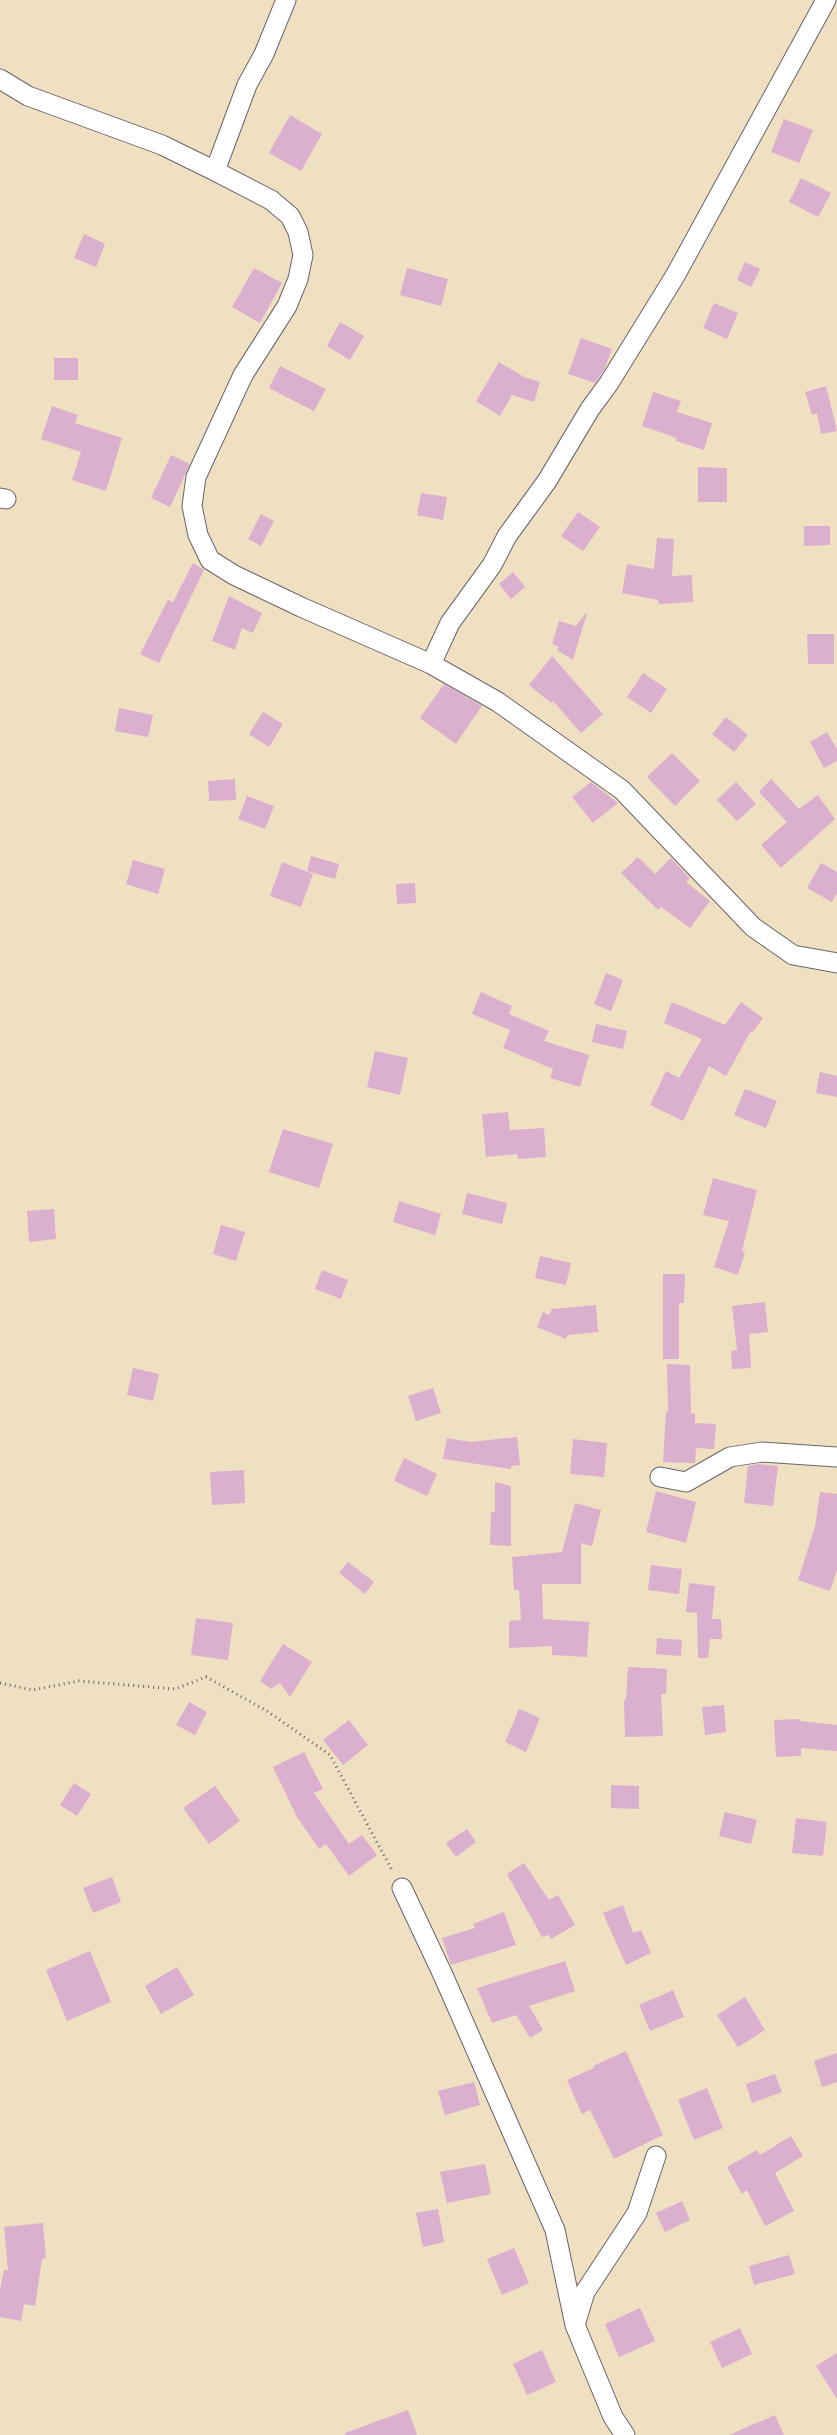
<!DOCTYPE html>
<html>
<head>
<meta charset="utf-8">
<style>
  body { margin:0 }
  canvas { display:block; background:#f0e0c2 }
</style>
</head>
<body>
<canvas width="837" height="2435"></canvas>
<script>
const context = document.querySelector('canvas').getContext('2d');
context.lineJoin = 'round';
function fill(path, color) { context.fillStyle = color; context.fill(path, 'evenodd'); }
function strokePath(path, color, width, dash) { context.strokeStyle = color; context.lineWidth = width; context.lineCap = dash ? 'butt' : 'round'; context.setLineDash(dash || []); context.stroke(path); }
const building = new Path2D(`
  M290,115L322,134L301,171L269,153Z
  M784,119L813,130L799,163L771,152Z
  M801,178L831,193L818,217L789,202Z
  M84,234L105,244L96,267L74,258Z
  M745,262L760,269L751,287L737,280Z
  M254,268L282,283L260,323L232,307Z
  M407,268L448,279L441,306L400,295Z
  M714,303L738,313L727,339L703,328Z
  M340,322L364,336L350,360L327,346Z
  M581,338L612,349L604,370L595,383L568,374Z
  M54,358H78V380H54Z
  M499,362L524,377L540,382L534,402L512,395L500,416L476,401Z
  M280,366L326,389L314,411L269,388Z
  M826,386L837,431L821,434L817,413L812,415L805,392Z
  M653,392L681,401L677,412L712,423L704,450L676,441L677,438L642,426Z
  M52,406L78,415L75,423L122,438L106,491L72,480L81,452L41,439Z
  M171,455L190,464L170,507L151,498Z
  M698,467L727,468V502H698Z
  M421,493L447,497L443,520L417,515Z
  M578,512L600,527L583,551L561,536Z
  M261,514L274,521L261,546L248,539Z
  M804,526H830V545L804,546Z
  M657,538L674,539L672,576L692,575L693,602L659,604L658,600L622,593L627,564L654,569Z
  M193,563L204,570L159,663L140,654L168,600L173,602Z
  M513,572L525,587L511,599L499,584Z
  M229,596L262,613L253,633L242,628L235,650L212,641Z
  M586,613H587L573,660L557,650L559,647L552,644L559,621L576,626Z
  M807,634H834V664H808Z
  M552,656L603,714L581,733L553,701L551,703L529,685Z
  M643,673L667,689L651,713L627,697Z
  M444,684L482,706L456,744L420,718Z
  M119,708L153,715L148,737L115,731Z
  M263,712L283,724L269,747L249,734Z
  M726,717L748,735L734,752L712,734Z
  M827,732L837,749V761L824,768L810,742Z
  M672,753L700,781L675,806L647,777Z
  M235,779L236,800L209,801L208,781Z
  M771,779L799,809L818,795L835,819L781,868L761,845L787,822L759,792Z
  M591,782L618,803L593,823L572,797Z
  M736,782L756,804L737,821L717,800Z
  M247,796L274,806L265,829L238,819Z
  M311,856L339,864L335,879L307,871Z
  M638,857L655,874L671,858L690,878L686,882L710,901L690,928L661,907L658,910L621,873Z
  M133,860L165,869L158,894L126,884Z
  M282,862L313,874L301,907L270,896Z
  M821,863L837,872V893L832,902L807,888Z
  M415,883L416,903L397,904L396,884Z
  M606,973L623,980L611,1011L594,1004Z
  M481,992L512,1006L509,1014L549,1031L544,1041L589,1055L580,1087L550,1078L553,1069L503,1048L510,1030L472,1014Z
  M672,1002L725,1025L741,1002L763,1018L752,1033L751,1031L726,1076L709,1066L683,1121L650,1105L666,1071L679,1078L702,1039L664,1023Z
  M596,1024L627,1031L623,1049L592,1042Z
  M375,1051L408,1058L400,1095L367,1087Z
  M820,1072L837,1076V1097L816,1093Z
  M745,1089L777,1101L766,1128L734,1115Z
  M508,1112L510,1130L544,1128L546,1157L518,1159L517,1154L486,1157L482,1114Z
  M283,1129L333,1144L319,1188L269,1172Z
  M713,1178L757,1190L742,1251L745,1252L738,1275L714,1267L729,1221L703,1215Z
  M467,1193L507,1203L502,1224L462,1214Z
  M399,1201L441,1214L435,1235L393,1222Z
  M54,1209L56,1239L29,1242L27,1211Z
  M221,1225L245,1232L236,1261L213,1254Z
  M540,1256L571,1263L566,1285L535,1278Z
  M322,1270L348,1280L341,1299L315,1289Z
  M663,1274H685L684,1303H679V1359H663Z
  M765,1302L768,1332L749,1334L751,1368L732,1369L731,1351L737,1350L732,1306Z
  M596,1305L598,1332L567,1335L566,1339L537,1327L543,1312L549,1315L552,1309Z
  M667,1364L690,1365L691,1413L695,1414V1423L716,1424L714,1449L696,1448L695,1463L663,1462L666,1412H668Z
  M133,1368L159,1374L153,1401L127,1395Z
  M433,1388L441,1413L416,1421L408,1396Z
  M517,1437L520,1465L511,1466V1469L443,1459L447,1438L470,1442Z
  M573,1439L607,1443L604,1477L570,1474Z
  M404,1458L437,1474L427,1496L394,1481Z
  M758,1464L778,1466L773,1506L744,1503L748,1466Z
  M244,1470L245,1503L212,1505L210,1472Z
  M495,1482L511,1486V1546L490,1545L491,1512H495Z
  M656,1491L696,1502L686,1543L646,1532Z
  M820,1492L837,1494V1570L830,1591L798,1580L815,1527Z
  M575,1503L601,1510L592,1546L581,1543V1584H542L543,1619L589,1622L587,1657L552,1655V1646L509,1648V1621L521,1620L519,1590H514L512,1557L562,1552Z
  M348,1562L374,1582L365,1594L339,1573Z
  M651,1565L682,1569L679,1594L648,1590Z
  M689,1583L715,1586L712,1619H721L722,1639H710L708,1658H698L697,1613L686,1612Z
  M196,1618L233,1623L228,1660L191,1655Z
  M657,1638L682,1640L681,1656L656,1654Z
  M283,1644L312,1662L290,1697L280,1683L271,1689L260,1681Z
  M628,1667L667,1669L666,1694H661L663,1736L625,1737L624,1700H626Z
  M189,1702L207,1712L195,1735L176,1725Z
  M724,1705L726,1732L705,1735L702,1707Z
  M519,1709L540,1718L526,1752L505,1742Z
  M799,1719V1721L837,1725V1751L801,1748V1756L776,1757L774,1720Z
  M349,1720L368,1745L343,1765L323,1740Z
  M304,1752L323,1789L314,1793L349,1844L362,1835L377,1855L349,1876L326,1844L319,1849L297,1817L273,1767Z
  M74,1783L91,1794L77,1816L60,1805Z
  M611,1785L639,1786V1809L611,1808Z
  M215,1786L240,1821L209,1844L183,1808Z
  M725,1812L757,1820L751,1844L719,1836Z
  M796,1818L827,1822L823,1856L792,1853Z
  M467,1829L476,1842L456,1857L446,1843Z
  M524,1863L549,1900L558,1895L575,1925L551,1939L549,1935L542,1937L507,1874Z
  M112,1877L121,1902L93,1913L83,1888Z
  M623,1905L633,1933L641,1930L651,1953L626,1965L603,1913Z
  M504,1912L516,1945L451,1965L442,1938L475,1928L473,1924Z
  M90,1951L111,2002L67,2021L46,1970Z
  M565,1961L575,1991L529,2006L543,2030L530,2038L516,2015L492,2023L477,1988Z
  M177,1967L194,1995L161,2014L145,1986Z
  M673,1990L684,2017L650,2031L639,2005Z
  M745,1997L765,2030L738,2047L717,2015Z
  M626,2051L663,2135L614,2159L590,2110L582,2114L567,2080L594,2068L593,2066Z
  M837,2053V2082L822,2087L814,2061Z
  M775,2074L782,2092L752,2103L746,2084Z
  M474,2082L480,2105L445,2115L438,2091Z
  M707,2088L723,2128L694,2140L678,2100Z
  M791,2136L803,2156L775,2173L794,2211L765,2226L747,2190L742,2194L727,2167L757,2150L760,2155Z
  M485,2164L491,2194L447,2203L440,2172Z
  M682,2201L690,2220L665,2232L656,2213Z
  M438,2209L444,2242L423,2247L416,2213Z
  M43,2223L46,2258L42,2259L35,2306L24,2304L21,2321L0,2317V2290L4,2270H8L4,2227Z
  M514,2248L529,2283L502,2295L487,2259Z
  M789,2255L795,2274L754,2285L749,2266Z
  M640,2308L655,2341L619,2357L605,2324Z
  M740,2328L752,2354L722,2368L710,2342Z
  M542,2350L556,2382L527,2395L513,2364Z
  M837,2353V2399L816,2366Z
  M408,2410L417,2435H345V2433Z
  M775,2415L784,2435H729Z`);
const path = new Path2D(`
  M0,1683L33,1690L79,1681L175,1689L206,1677L267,1711L330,1755L393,1872`);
const minor = new Path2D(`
  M0,79L28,96L162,145L215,171L271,200L290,216L298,232L303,255L298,279L287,306L243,375L196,477L192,506L198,535L210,560L234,575L301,607L431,664L498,702L622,790L753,927L793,955L837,963
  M215,171L247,85L264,54L286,0
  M0,498L6,499
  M431,664L450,623L492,565L507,536L547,481L590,409L609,383L675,276L826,0
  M660,1477L686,1482L730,1457L762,1452L837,1457
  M402,1888L443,1975L555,2230L575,2325
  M625,2435L613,2417L575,2325L585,2292L637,2213L656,2156`);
fill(building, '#dbafce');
strokePath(minor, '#6a646a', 21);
strokePath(path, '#6a646a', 3, [1, 4]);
strokePath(minor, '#fff', 19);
</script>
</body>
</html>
